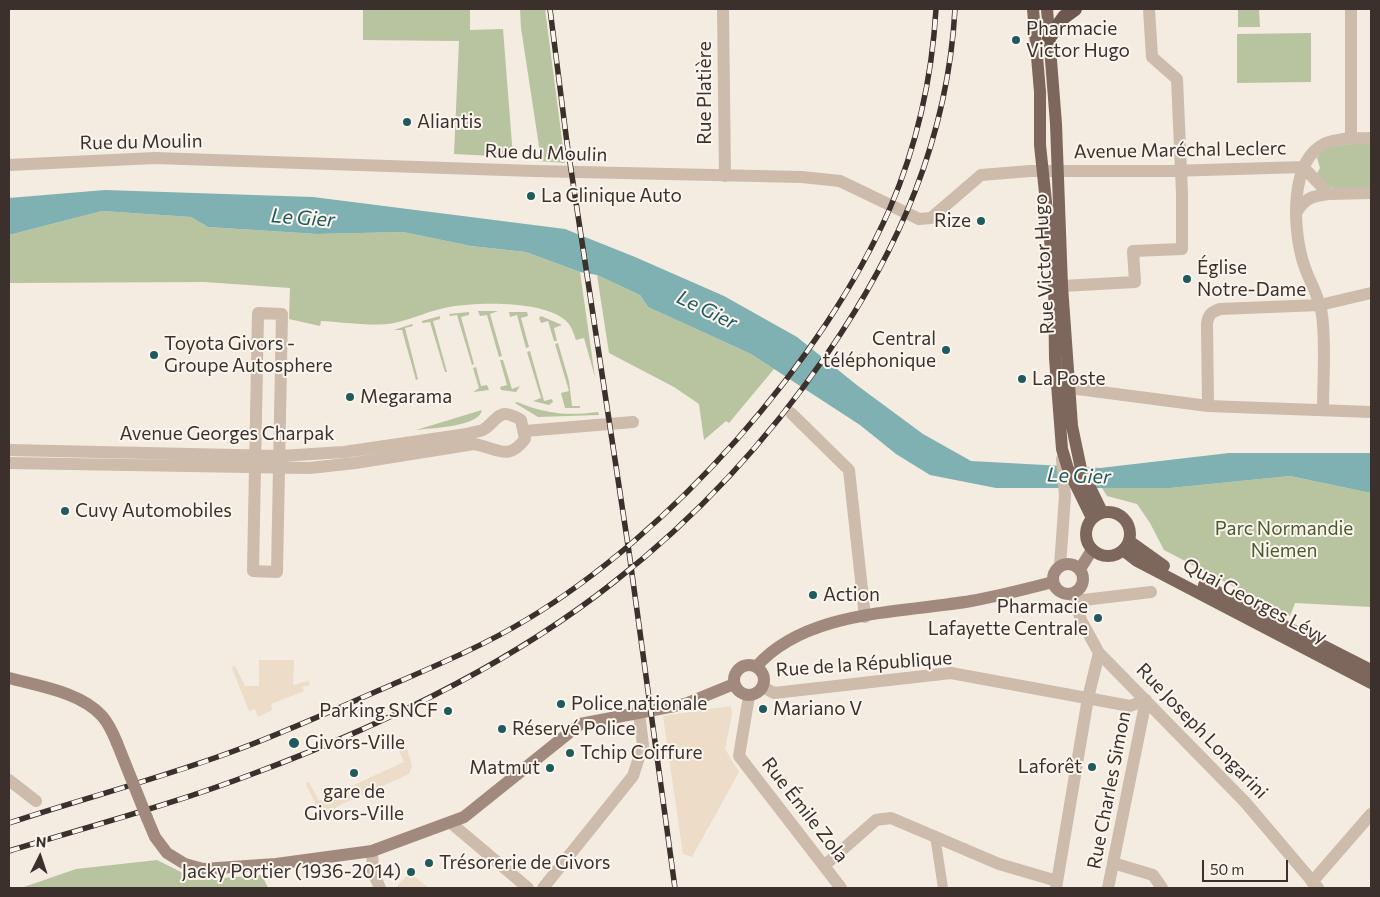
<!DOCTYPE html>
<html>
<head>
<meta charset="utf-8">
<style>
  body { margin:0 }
  #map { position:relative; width:1380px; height:897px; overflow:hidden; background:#f4ebe1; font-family:Commissioner,sans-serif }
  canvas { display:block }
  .frame { position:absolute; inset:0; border:10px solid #3b302b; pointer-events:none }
  .north { position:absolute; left:15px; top:832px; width:50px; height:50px; -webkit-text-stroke:4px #fbf5ee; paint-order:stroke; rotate:4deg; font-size:14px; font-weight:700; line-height:20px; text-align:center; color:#3b302b }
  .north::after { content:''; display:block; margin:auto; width:18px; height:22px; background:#3b302b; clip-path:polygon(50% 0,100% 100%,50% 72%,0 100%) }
  .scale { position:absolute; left:1202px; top:860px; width:86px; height:22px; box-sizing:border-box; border:2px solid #3b302b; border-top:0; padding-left:6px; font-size:15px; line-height:18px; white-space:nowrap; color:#3b302b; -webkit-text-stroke:4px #fbf5ee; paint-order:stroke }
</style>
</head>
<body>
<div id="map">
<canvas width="1380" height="897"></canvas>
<div class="frame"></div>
<div class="north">N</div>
<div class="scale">50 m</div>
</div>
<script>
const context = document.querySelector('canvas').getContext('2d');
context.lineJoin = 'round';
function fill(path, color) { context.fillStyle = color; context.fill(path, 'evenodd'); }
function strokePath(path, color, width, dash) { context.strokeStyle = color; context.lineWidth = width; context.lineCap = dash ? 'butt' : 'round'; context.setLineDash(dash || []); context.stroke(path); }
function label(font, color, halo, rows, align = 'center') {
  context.font = font + ' Commissioner,sans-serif'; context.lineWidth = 4; context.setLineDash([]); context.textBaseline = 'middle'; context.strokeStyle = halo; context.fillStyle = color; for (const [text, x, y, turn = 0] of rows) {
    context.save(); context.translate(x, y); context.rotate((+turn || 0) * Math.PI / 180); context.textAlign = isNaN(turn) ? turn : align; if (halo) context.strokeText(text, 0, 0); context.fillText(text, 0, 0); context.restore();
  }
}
const green = new Path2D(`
  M363,9H470V30L503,29L513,157L454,154L459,41L363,40Z
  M520,9H545L565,163L538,161L539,146L521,28Z
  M1238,9H1259L1260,27H1238Z
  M1311,33V82L1237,83V34Z
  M1371,142V189C1348,190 1332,195 1316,175L1320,168L1317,158L1324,147Z
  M102,211L191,217L208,227L317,234L403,232L471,246L526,252L580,272L595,377L584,338L576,340C574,335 572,327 568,323C548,300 478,302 449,307C431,310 413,319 394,323C373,327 342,322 321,321L320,326L289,319L290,288L204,282L9,283V235Z
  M597,275L640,295L648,307L751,354L774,369L729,423L726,421L704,440L699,404L674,387L609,353Z
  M478,311H498L490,314L502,356L499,357L487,315L480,316Z
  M469,312V315L461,317L474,364L472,365L457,315L450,316L449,314Z
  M509,312H527L528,316L521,318L529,347L526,348L517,315L510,317Z
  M440,316V319L433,321L447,372H445L430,322L422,323V321Z
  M541,316L562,325L554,328L557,341H554L548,321L541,323L539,318Z
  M412,324L413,326L405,328L418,379L416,380L402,330H394Z
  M558,343L569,381L572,406H580V408H565L561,393L569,391L555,344Z
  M530,351L544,401L552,399L553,402L549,405L533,401L541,398L527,352Z
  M500,360H503L512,389L520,386L516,392L501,390L500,387L507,385Z
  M476,367L481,386L487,385L489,390L473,392L479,388L473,368Z
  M517,402C547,414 566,416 598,412L599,415L538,417L515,403Z
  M482,410C479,427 431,428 416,430Z
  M1290,476L1371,493V607L1295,603L1290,616L1164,550L1150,523L1137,504L1107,496L1102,488H1170Z
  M157,860L197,880L262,875L268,888H21L76,869Z`);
const plaza = new Path2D(`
  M259,660H294L293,685L308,681L310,685L302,687L304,691L271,704L272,710L258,717L255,709L249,711L232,668L234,666L236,668L245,686H259Z
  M731,706L732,714L725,749L739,772L692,857L683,854L663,716Z
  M404,738L412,766L409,774L338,806L330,813L321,815L306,784L309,782L319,801L404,762L395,742Z
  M410,873L429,888H400L397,886Z`);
const water = new Path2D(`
  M105,190L313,197L565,229L635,257L724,296L797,337L858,386L923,434L971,461L1100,468L1229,453H1371V493L1290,476L1170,488H996L930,475L896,454L860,425L751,354L648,307L640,295L597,275L580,272L526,252L471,246L403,232L317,234L208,227L191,217L102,211L9,235V198Z`);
const pedestrian = new Path2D(`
  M935,836L943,888`);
const minor = new Path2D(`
  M723,9L725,176
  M1351,9V139
  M9,165L155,158L534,171L802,177L840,181L919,219L931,218L981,175L1030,171H1170L1303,167L1329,194L1371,193
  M1296,213C1305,198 1312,196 1329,194
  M1062,286L1135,282L1133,251L1182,249V193L1177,79L1152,57L1149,9
  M258,313L282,314L277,572L253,571Z
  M1070,388L1208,406L1371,412
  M1208,406L1207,324C1208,315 1211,312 1220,309L1320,305L1371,293
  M1323,410C1323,381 1326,343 1322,315C1320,297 1309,281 1304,265C1293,232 1288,160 1326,143C1340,137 1356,139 1371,138
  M791,413L849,470L865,617
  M525,431L633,422
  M9,450L280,456L344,452L467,434C472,432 478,432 483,430C499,420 497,406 521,420L525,439C508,462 497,448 474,444L355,463L310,468L9,463
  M1060,566L1065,496L1062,459
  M1073,593L1081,620L1099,653L1245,802L1318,888
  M1075,601L1151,592
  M763,687L774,693L951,673L1130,706L1146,700
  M749,696L739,756L841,888
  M9,780L36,801
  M451,823L528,888
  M1113,863L1153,875L1162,888
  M825,865L876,820L891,818L999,864L1057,881
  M1312,882L1371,814
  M543,888L633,776L643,745L639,713
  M1056,888L1088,698L1099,653
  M1108,888L1146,700`);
const tertiary = new Path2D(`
  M372,851L373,872L380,888`);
const secondary = new Path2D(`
  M1053 579a15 15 0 1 1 30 0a15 15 0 1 1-30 0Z
  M1080,569L1092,550
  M734 680a15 15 0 1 1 30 0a15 15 0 1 1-30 0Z
  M756,667C806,610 901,613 971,601C999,596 1026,589 1053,582
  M9,678C38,686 81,692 102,716C109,724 113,733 117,743
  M147,818L155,837L167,853L185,864L203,869L276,864L372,851L464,817L580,724L685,704L734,684`);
const primary = new Path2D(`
  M1033,9L1040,92V145L1054,278L1055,358L1062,449L1068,469L1092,518
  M1047,9L1056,124L1062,286L1072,426L1081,469L1102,512
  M1086 534a22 22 0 1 1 44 0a22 22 0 1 1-44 0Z
  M1129,541L1164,566
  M1123,550L1137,561L1371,683
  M1204,585L1371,670`);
const trunk = new Path2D(`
  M1049,38L1064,17L1075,9`);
const rail = new Path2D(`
  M550,9L567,143L629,552L675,888
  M9,823C87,797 166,777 242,748C292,729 340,707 389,686C435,666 483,646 526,620C670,534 823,362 890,208C917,145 932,77 936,9
  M9,851C91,826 174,804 255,773C381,726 508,666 614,582C696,518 768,440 827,354C899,250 948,137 955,9`);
const secondaryBridge = new Path2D(`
  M117,743L147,818`);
const markers = [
  [1016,40,5,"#1f5a5e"],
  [407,122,5,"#1f5a5e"],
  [531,196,5,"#1f5a5e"],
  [981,221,5,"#1f5a5e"],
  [1187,279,5,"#1f5a5e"],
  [946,350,5,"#1f5a5e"],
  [154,355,5,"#1f5a5e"],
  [1022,379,5,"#1f5a5e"],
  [350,397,5,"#1f5a5e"],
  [65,511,5,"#1f5a5e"],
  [813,595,5,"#1f5a5e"],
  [1098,618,5,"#1f5a5e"],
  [561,704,5,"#1f5a5e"],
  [763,709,5,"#1f5a5e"],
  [448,711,5,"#1f5a5e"],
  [502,729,5,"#1f5a5e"],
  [294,743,6,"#1f5a5e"],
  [570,753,5,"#1f5a5e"],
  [1092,767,5,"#1f5a5e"],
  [550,768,5,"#1f5a5e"],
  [354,773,5,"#1f5a5e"],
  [429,863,5,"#1f5a5e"],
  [411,872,5,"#1f5a5e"]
];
const poiNames = [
  ["Pharmacie",1026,29],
  ["Victor Hugo",1026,51],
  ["Aliantis",417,122],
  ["La Clinique Auto",541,196],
  ["Rize",971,221,"right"],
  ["Église",1197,268],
  ["Notre-Dame",1197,290],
  ["Central",936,339,"right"],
  ["téléphonique",936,361,"right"],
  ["Toyota Givors -",164,344],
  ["Groupe Autosphere",164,366],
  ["La Poste",1032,379],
  ["Megarama",360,397],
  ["Cuvy Automobiles",75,511],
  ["Action",823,595],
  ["Pharmacie",1088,607,"right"],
  ["Lafayette Centrale",1088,629,"right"],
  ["Police nationale",571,704],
  ["Mariano V",773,709],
  ["Parking SNCF",438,711,"right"],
  ["Réservé Police",512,729],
  ["Givors-Ville",305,743],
  ["Tchip Coiffure",580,753],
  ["Laforêt",1082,767,"right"],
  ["Matmut",540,768,"right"],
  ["gare de",354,792,"center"],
  ["Givors-Ville",354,814,"center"],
  ["Trésorerie de Givors",439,863],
  ["Jacky Portier (1936-2014)",401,872,"right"]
];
const streetNames = [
  ["Rue Platière",705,93,-90],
  ["Rue du Moulin",141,142,-1],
  ["Avenue Maréchal Leclerc",1180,150,-1],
  ["Rue du Moulin",546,153,2],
  ["Rue Victor Hugo",1044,264,-93],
  ["Avenue Georges Charpak",227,434],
  ["Quai Georges Lévy",1255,601,28],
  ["Rue de la République",864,664,-4],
  ["Rue Joseph Longarini",1202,731,46],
  ["Rue Charles Simon",1109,790,-79],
  ["Rue Émile Zola",805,810,52]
];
const parkNames = [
  ["Parc Normandie",1284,529],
  ["Niemen",1284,551]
];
const waterNames = [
  ["Le Gier",303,218,4],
  ["Le Gier",707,310,26],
  ["Le Gier",1079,476,2]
];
fill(green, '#b8c4a0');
fill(plaza, '#ecdcc8');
fill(water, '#7fb0b2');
strokePath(pedestrian, '#cdbbac', 10);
strokePath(minor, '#cdbbac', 12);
strokePath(tertiary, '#cdbbac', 12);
strokePath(secondary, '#a18a7d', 12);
strokePath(primary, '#7d675c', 12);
strokePath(trunk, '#6c584f', 14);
strokePath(rail, '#3b302b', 5.5);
strokePath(rail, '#fbf5ee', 4, [11]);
strokePath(secondaryBridge, '#a18a7d', 12);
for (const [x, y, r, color] of markers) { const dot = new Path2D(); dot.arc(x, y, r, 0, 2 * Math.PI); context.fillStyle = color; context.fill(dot); strokePath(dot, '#fbf5ee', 2); }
label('19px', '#3b302b', '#fbf5ee', poiNames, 'left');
label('19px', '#3b302b', '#fbf5ee', streetNames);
label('19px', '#4a5a2e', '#fbf5ee', parkNames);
label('italic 20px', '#1f5a5e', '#fbf5ee', waterNames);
</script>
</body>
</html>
